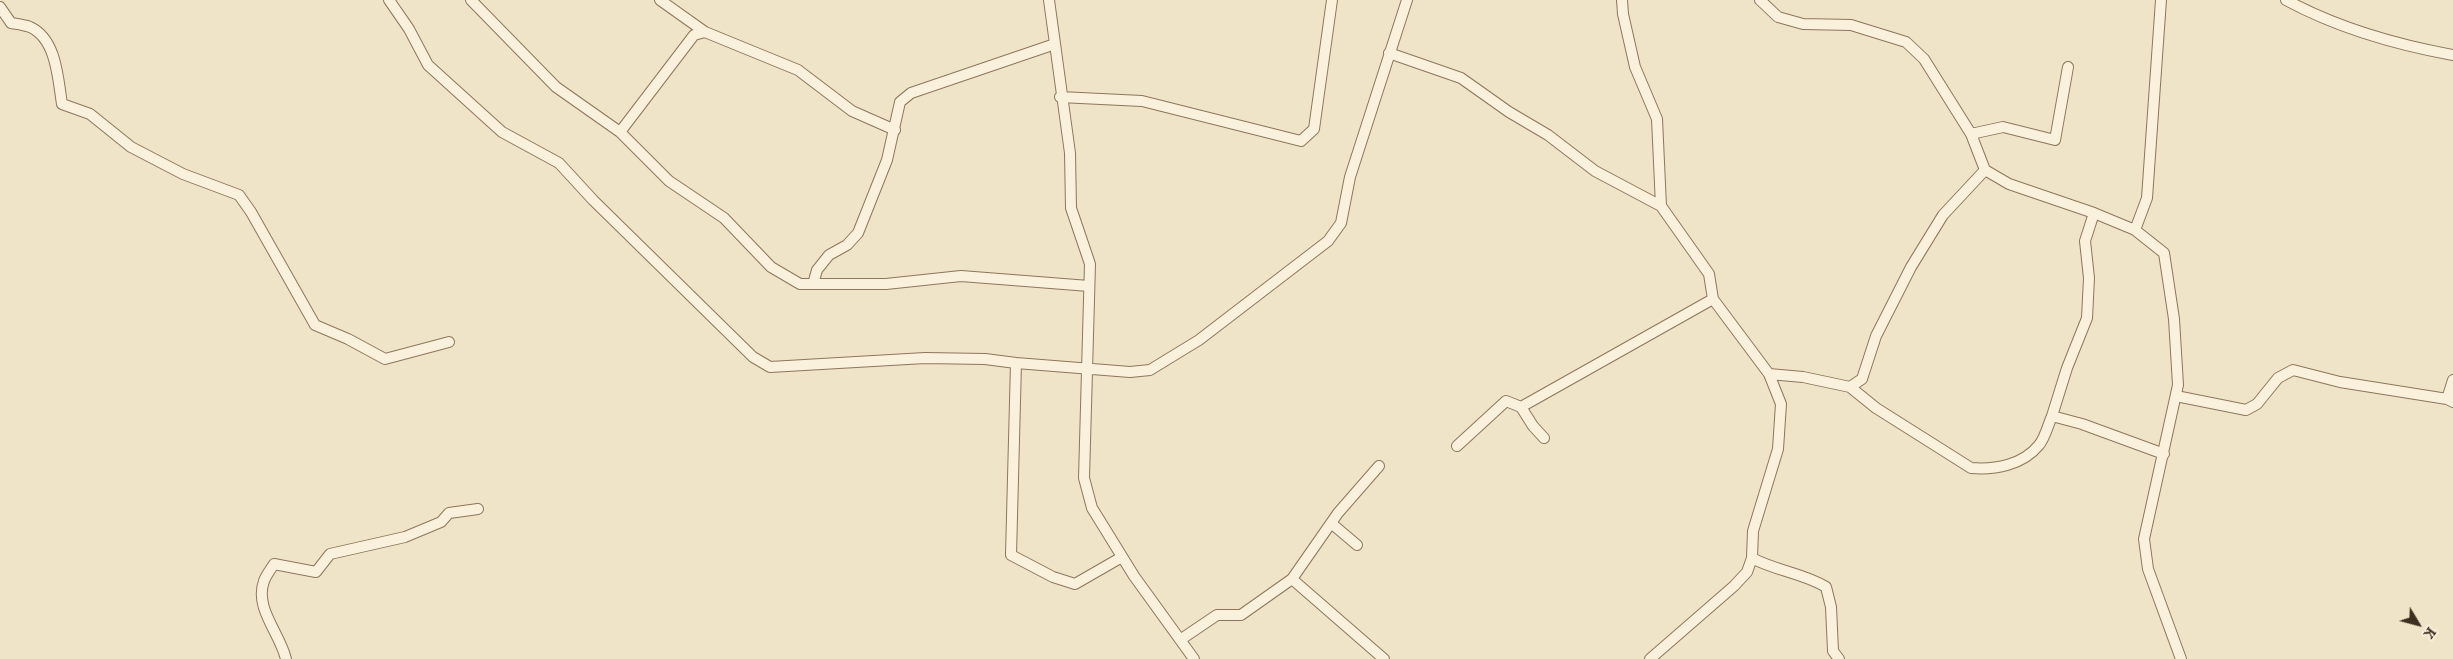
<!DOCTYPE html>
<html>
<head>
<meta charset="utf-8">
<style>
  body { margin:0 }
  #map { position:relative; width:2453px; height:659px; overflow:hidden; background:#f0e4c8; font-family:Lora,serif }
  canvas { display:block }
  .north { position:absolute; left:2393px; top:599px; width:50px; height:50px; -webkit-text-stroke:4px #f7eed8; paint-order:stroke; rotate:127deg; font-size:14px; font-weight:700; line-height:20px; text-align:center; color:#3d2e20 }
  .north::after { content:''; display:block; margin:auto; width:18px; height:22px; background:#3d2e20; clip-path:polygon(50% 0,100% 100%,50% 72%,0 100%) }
</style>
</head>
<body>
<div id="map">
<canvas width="2453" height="659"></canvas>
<div class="north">K</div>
</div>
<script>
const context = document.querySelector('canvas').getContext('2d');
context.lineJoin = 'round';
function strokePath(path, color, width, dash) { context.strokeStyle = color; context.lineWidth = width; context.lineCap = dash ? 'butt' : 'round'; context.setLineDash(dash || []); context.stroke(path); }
const minor = new Path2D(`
  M389,0L409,29L428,65L502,132L559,163L593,200L753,357L770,367L925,358L985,359L1016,363L1130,372L1150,370L1199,340L1328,241L1341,223L1350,177L1407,0
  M471,0L556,87L620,132L669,181L724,218L771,267L800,284H886L961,276L1089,286
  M660,0L705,32
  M1049,0L1070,153L1071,208L1090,264L1084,478L1092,508L1134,576L1194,659
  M1622,0L1623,14L1635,67L1657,119L1661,206L1709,274L1713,299L1769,374L1781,404L1778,449L1753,531L1752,558L1747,572L1734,586L1650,659
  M1760,0L1778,17L1803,24L1851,25L1906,42L1924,59L1971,134L1985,170L2009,184L2094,213L2135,230L2164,253L2174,319L2178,385L2144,539L2148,569L2181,659
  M2286,0C2336,27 2398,45 2453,55
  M0,7L11,23C17,24 25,25 30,27C57,39 58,80 62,104L90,114L131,147L183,174L239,195L251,212L315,325L348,339L385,359L449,342
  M1389,53L1461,78L1509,112L1548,135L1595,171L1661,206
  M1060,97L1142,101L1301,141L1314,129L1332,0
  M620,132L694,35L705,32L798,70L852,111L895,130
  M1971,134L2003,127L2055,140L2068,67
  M2094,213L2085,241L2089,278L2087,318L2067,368L2052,416L2082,424L2164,454
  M2135,230L2147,198L2161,0
  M813,284L817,270L829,255L847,245L858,233L887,160L900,102L911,93L1055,44
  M1016,363L1011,555L1053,577L1075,584L1122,557
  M1769,374L1803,377L1850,387L1862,379L1876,336L1911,267L1943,215L1985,170
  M1850,387L1876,408L1971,468C1995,470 2023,465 2039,445C2045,438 2048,425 2052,416
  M2176,396L2246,410L2257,404L2278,378L2293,370L2340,382L2447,399L2453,402
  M2447,399L2453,380
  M1521,407L1533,426L1544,438
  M1457,446L1506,401L1521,407L1713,299
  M1331,523L1357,545
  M1752,558C1776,571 1803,573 1826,587L1831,607L1833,651L1839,659
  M1292,579L1384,659
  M1180,640L1217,615H1241L1292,579L1338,513L1379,466
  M286,659C280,633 254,608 264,581C266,575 271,569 274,564L316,572L330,554L405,537L441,522L449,513L478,509`);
strokePath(minor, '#8d765c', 12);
strokePath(minor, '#faf1dc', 10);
</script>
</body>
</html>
